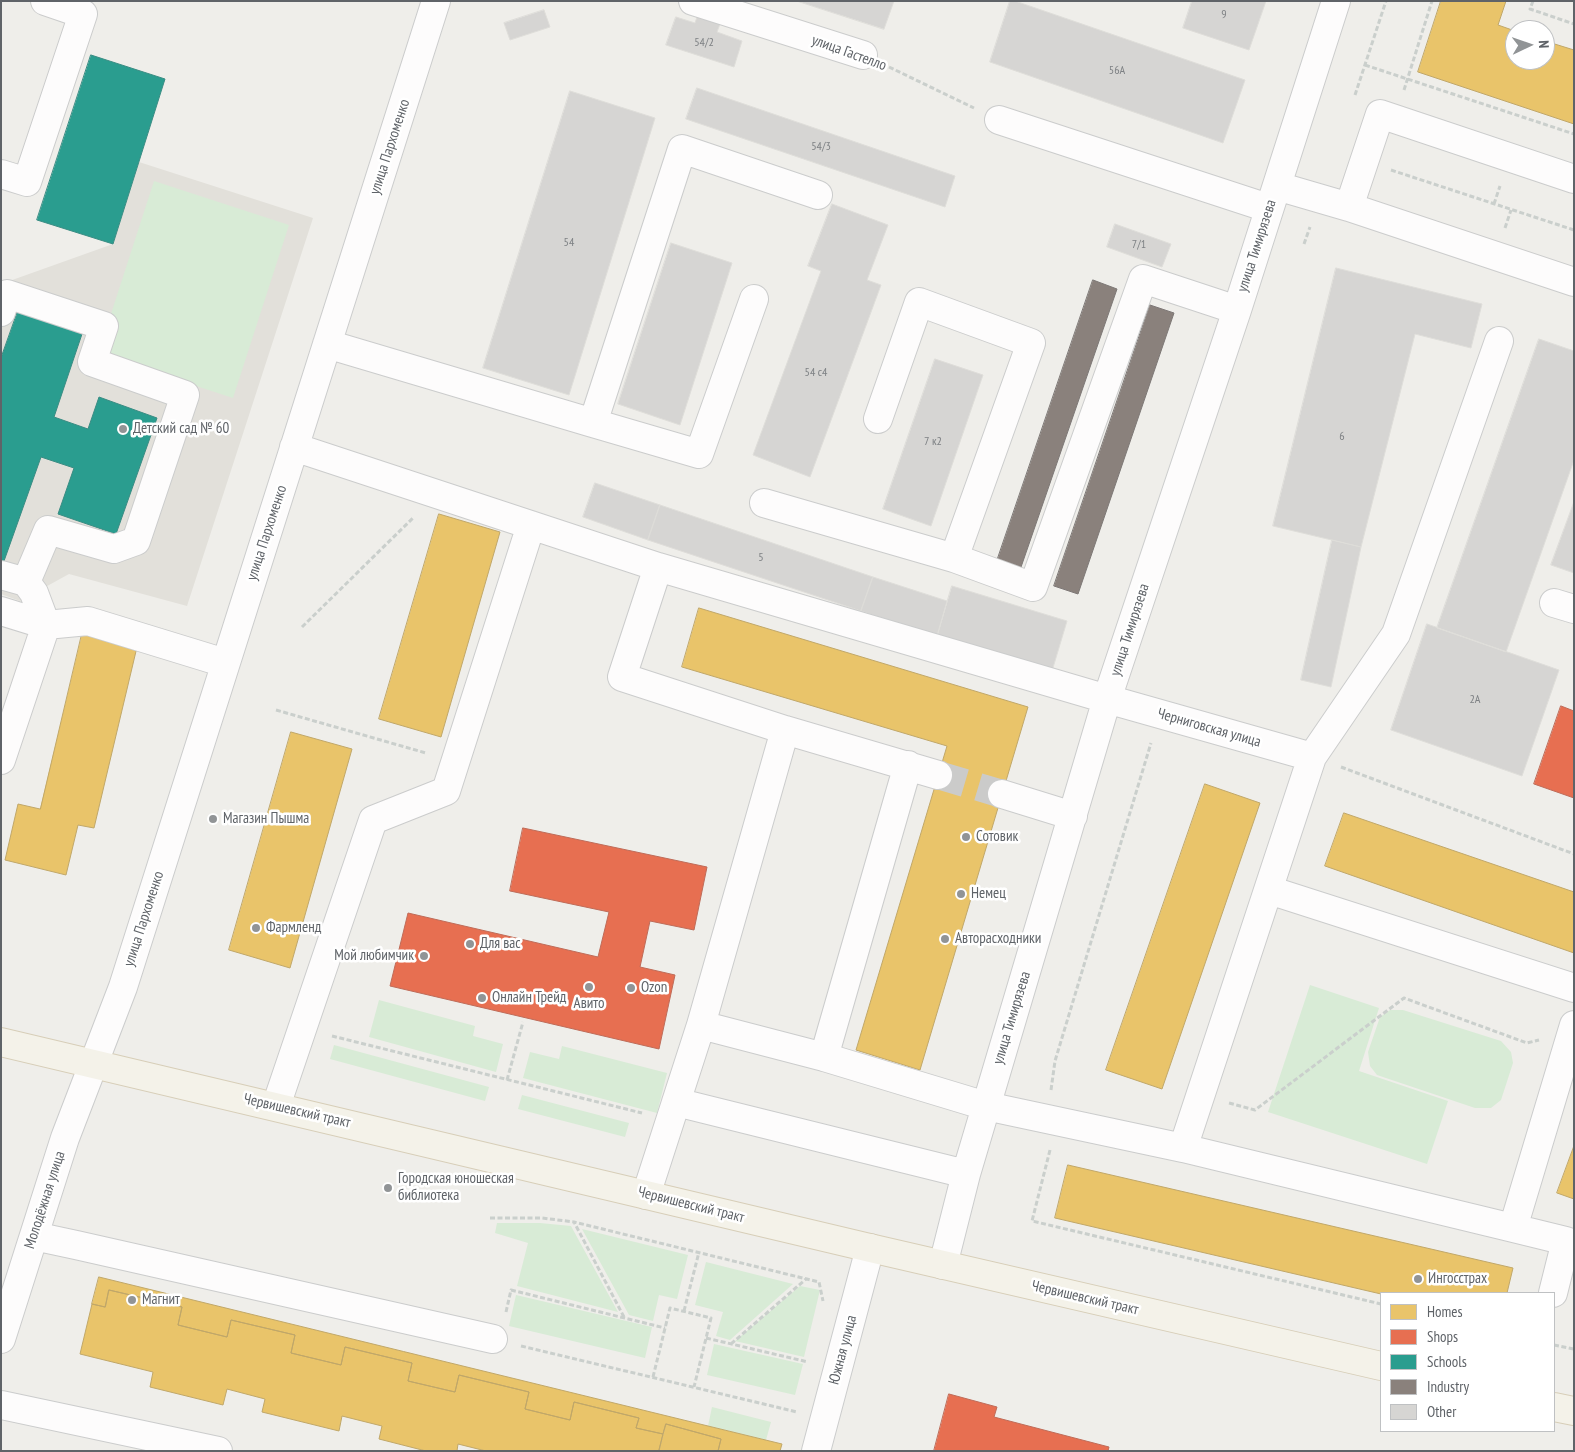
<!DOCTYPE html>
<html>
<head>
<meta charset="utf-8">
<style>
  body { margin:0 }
  #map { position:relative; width:1575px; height:1452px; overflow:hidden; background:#efeeea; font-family:"PT Sans Narrow",sans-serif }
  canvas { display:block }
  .frame { position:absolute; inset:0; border:2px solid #5f6368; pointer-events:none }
  .legend { position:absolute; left:1380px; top:1292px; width:175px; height:140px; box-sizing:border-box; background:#fff; border:1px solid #bfc1c3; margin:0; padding:6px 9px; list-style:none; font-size:15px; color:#5f6368 }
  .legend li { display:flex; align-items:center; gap:10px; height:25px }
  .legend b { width:25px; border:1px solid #bfc1c3 }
  .north { position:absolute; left:1505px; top:20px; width:50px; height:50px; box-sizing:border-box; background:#fff; border:1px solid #bfc1c3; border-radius:50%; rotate:87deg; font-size:14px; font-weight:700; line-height:20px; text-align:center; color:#5f6368 }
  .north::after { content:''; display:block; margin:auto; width:18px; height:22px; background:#919496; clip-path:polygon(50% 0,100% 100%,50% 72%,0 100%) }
</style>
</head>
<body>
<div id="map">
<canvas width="1575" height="1452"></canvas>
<div class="frame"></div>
<ul class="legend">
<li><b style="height:14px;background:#e9c46a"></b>Homes</li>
<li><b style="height:14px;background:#e76f51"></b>Shops</li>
<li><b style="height:14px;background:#2a9d8f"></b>Schools</li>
<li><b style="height:14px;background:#8a817c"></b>Industry</li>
<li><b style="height:14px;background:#d6d5d3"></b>Other</li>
</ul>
<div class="north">N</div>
</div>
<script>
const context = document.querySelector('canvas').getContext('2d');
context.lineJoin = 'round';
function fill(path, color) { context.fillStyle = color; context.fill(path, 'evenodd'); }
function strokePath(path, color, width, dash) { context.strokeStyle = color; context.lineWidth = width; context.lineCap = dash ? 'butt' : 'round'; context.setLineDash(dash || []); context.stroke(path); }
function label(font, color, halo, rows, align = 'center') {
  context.font = font + ' "PT Sans Narrow",sans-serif'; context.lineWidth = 5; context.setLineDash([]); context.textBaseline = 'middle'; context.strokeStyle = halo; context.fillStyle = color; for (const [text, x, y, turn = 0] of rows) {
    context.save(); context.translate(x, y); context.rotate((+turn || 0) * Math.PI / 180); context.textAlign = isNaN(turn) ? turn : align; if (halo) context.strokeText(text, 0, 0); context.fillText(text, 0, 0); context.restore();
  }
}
const education = new Path2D(`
  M139,162L313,218L187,606L69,574L20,601L1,594V284L113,244Z`);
const green = new Path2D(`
  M154,181L289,225L233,398L98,354Z
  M1310,985L1379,1008L1359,1071L1448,1101L1427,1164L1268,1112Z
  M379,1000L475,1026L473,1036L503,1044L496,1072L369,1037Z
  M1390,1010H1403L1501,1041L1511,1052L1513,1063L1501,1100L1491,1108H1475L1377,1075L1370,1066L1368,1052L1380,1017Z
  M334,1045L489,1087L485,1101L330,1059Z
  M562,1046L667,1073L657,1113L523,1078L530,1052L559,1059Z
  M522,1095L629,1123L625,1137L518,1109Z
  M497,1223H540L571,1226L618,1312L517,1286L528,1243L495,1233Z
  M582,1229L688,1255L677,1299L659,1295L653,1321L629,1315Z
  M706,1262L793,1284L730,1340L716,1336L723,1312L695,1305Z
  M800,1286L820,1290L804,1357L735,1341Z
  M516,1295L652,1327L645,1358L509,1326Z
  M714,1344L803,1364L795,1395L707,1375Z
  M712,1407L771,1422L766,1440L708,1426Z`);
const homes = new Path2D(`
  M1441,1H1506L1498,25L1515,31V60H1545V41L1574,50V124L1418,72Z
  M439,514L500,532L441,737L379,719Z
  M699,608L1028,707L920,1070L856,1050L947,746L682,667Z
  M82,634L137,647L94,828L78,825L66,875L5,860L18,804L40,809Z
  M291,732L352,749L290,968L229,950Z
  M1205,784L1260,803L1162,1089L1106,1070Z
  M1344,813L1574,892V953L1325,866Z
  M1574,1146V1199L1557,1193Z
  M1068,1165L1513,1268L1507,1293L1381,1294L1055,1218Z
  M99,1277L708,1426L782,1444L780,1451H718L721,1439L666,1424L663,1434L636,1428L639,1418L574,1402L570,1420L525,1409L529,1392L459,1375L455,1392L408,1381L412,1363L345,1347L341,1365L291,1353L295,1335L231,1320L227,1337L178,1325L182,1307L109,1290L105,1307L92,1304Z
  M109,1290L182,1307L178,1325L227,1337L231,1320L295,1335L291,1353L341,1365L345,1347L412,1363L408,1381L455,1392L459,1375L529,1392L525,1409L570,1420L574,1402L639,1418L636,1428L663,1434L659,1451H486L458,1444L457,1451H426L379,1439L382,1426L342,1416L339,1431L262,1412L265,1399L227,1389L223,1405L150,1387L153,1372L80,1354L92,1304L105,1307Z
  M666,1424L721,1439L718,1451H659Z`);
const shops = new Path2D(`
  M1561,706L1574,711V798L1534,784Z
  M523,828L707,867L694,930L650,921L640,967L675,975L659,1049L390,986L408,913L598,957L609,912L510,891Z
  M949,1394L997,1407L994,1417L1109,1447L1108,1451H934Z`);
const schools = new Path2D(`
  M91,55L165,79L113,244L37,220Z
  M18,311L82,334L54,417L88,429L99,397L157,418L116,534L58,514L74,468L41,457L4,561L1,560V358Z`);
const industry = new Path2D(`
  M1093,280L1117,289L1020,570L997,561Z
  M1150,305L1174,313L1078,594L1054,586Z`);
const building = new Path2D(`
  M797,1H894L884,29Z
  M1010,1H1015L1245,80L1223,143L990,62Z
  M1192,1H1266L1249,50L1183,28Z
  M544,10L550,27L510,40L504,23Z
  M676,17L695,23L697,17L720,24L717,32L742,41L734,67L666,45Z
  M697,88L955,176L945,207L686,119Z
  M570,91L655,118L569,395L483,368Z
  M832,204L888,225L867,280L881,285L810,477L753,455L821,271L808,266Z
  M1115,224L1171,244L1162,267L1107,247Z
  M671,243L732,263L680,425L618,404Z
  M1336,268L1482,304L1471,348L1415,334L1361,547L1273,526Z
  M1539,339L1574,351V460L1506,652L1437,628Z
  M935,359L983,375L931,526L883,509Z
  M595,483L660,505L648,540L583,517Z
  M1574,502V573L1551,565Z
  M660,505L873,577L861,611L648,540Z
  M1332,540L1361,547L1331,687L1301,680Z
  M873,577L947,601L937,637L861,611Z
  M952,586L1067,621L1052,671L937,637Z
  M1427,624L1559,670L1522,776L1391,730Z`);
const minorTunnel = new Path2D(`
  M938,775L1002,794`);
const path = new Path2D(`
  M1533,1L1530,9L1574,24
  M1365,65L1574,134
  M889,67L974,108
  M1404,90L1432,1
  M1355,95L1386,1
  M1391,170L1574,230
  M1494,204L1500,186
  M1505,228L1511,210
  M1304,244L1310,227
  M302,627L414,517
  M276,710L426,753
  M1341,767L1574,854
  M332,1036L642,1113
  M507,1080L523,1022
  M1051,1090L1055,1061L1151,743
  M1229,1103L1255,1110L1404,998L1527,1043L1539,1040
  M1050,1150L1032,1221L1381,1304
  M490,1218H542L574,1222
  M684,1311L699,1252
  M506,1312L511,1290L665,1328
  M624,1317L574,1222L819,1282L823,1301
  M706,1338L808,1362
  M731,1344L806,1279
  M1554,1345L1574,1349
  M521,1346L797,1412
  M653,1377L670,1308L711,1318L694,1387`);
const minor = new Path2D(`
  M693,1L863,55
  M999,120L1268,208
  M1,174L27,182L83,14L45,1
  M1277,186L1349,207L1574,282
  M1349,207L1380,114L1574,179
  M1,312L7,294L104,326L92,362L185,395L136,541L114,549L48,530L26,582L1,575
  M327,344L593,423L682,149L818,195
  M878,419L919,302L1031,343L954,558L1033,587L1143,279L1237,310
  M593,423L699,454L754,299
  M294,447L658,567L1107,699L1312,757
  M764,503L954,558
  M658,567L622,677L785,730L938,775
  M1554,603L1574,609
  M1,611L46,625L88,621L225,663
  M1,760L46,625L34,593L26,582
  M1002,794L1073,816
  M1269,890L1574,988
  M701,1025L785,730
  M824,1057L908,765
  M676,1102L966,1174
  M276,1106L373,820L446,791L531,525
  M1183,1148L1513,1228L1574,1025
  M646,1195L701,1025L824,1057L986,1106L1183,1148L1312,757L1396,634L1499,341
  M1513,1228L1566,1241L1553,1293
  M34,1236L76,1245L493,1339
  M943,1265L966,1174L1107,699L1237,310L1336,1
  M1,1339L65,1138L123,987L436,1
  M1,1405L218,1451
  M816,1451L870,1248`);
const major = new Path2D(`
  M1,1042L870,1248L1381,1366
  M1554,1407L1574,1411`);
const markers = [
  [123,429,5,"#919496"],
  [213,819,5,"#919496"],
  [966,837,5,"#919496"],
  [961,894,5,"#919496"],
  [256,928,5,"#919496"],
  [945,939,5,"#919496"],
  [470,944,5,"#919496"],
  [424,956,5,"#919496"],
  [589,987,5,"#919496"],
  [631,988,5,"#919496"],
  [482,998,5,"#919496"],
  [388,1188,5,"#919496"],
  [1418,1279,5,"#919496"],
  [132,1300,5,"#919496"]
];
const numberNames = [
  ["9",1224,15],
  ["54/2",704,43],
  ["56А",1117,71],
  ["54/3",821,147],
  ["54",569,243],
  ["7/1",1139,245],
  ["54 с4",816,373],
  ["6",1342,437],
  ["7 к2",933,442],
  ["5",761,558],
  ["2А",1475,700]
];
const streetNames = [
  ["улица Гастелло",849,53,20],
  ["улица Пархоменко",390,147,-72],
  ["улица Тимирязева",1257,246,-72],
  ["улица Пархоменко",267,533,-72],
  ["улица Тимирязева",1130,630,-72],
  ["Черниговская улица",1209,728,16],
  ["улица Пархоменко",144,919,-72],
  ["улица Тимирязева",1012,1018,-73],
  ["Червишевский тракт",297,1111,13],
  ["Молодёжная улица",45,1200,-72],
  ["Червишевский тракт",691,1205,14],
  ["Червишевский тракт",1085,1298,13],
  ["Южная улица",843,1350,-75]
];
const poiNames = [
  ["Детский сад № 60",133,429],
  ["Магазин Пышма",223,819],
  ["Сотовик",976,837],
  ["Немец",971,894],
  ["Фармленд",266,928],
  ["Авторасходники",955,939],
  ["Для вас",480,944],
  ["Мой любимчик",414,956,"right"],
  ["Ozon",641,988],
  ["Онлайн Трейд",492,998],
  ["Авито",589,1004,"center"],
  ["Городская юношеская",398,1179],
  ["библиотека",398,1196],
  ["Ингосстрах",1428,1279],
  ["Магнит",142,1300]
];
fill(education, '#e2e0da');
fill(green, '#d8ebd6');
fill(homes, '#e9c46a');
strokePath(homes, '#c0a769', 1);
fill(shops, '#e76f51');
strokePath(shops, '#be6b58', 1);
fill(schools, '#2a9d8f');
strokePath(schools, '#3a8c83', 1);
fill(industry, '#8a817c');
strokePath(industry, '#7d7876', 1);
fill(building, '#d6d5d3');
strokePath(building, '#deddd9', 1);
strokePath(minorTunnel, '#cbcbca', 28, [28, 14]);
strokePath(minor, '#cbcccc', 30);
strokePath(major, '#d7ceb8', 30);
strokePath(path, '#cacfcc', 3, [5, 2.5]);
strokePath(minor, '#fdfcfc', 28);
strokePath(major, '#f4f2e9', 28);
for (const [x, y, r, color] of markers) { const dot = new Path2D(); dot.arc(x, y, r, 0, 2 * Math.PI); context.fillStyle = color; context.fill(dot); strokePath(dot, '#fff', 2); }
label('12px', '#7e8184', null, numberNames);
label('15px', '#5f6368', '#fff', streetNames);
label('15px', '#5f6368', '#fff', poiNames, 'left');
</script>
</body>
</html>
